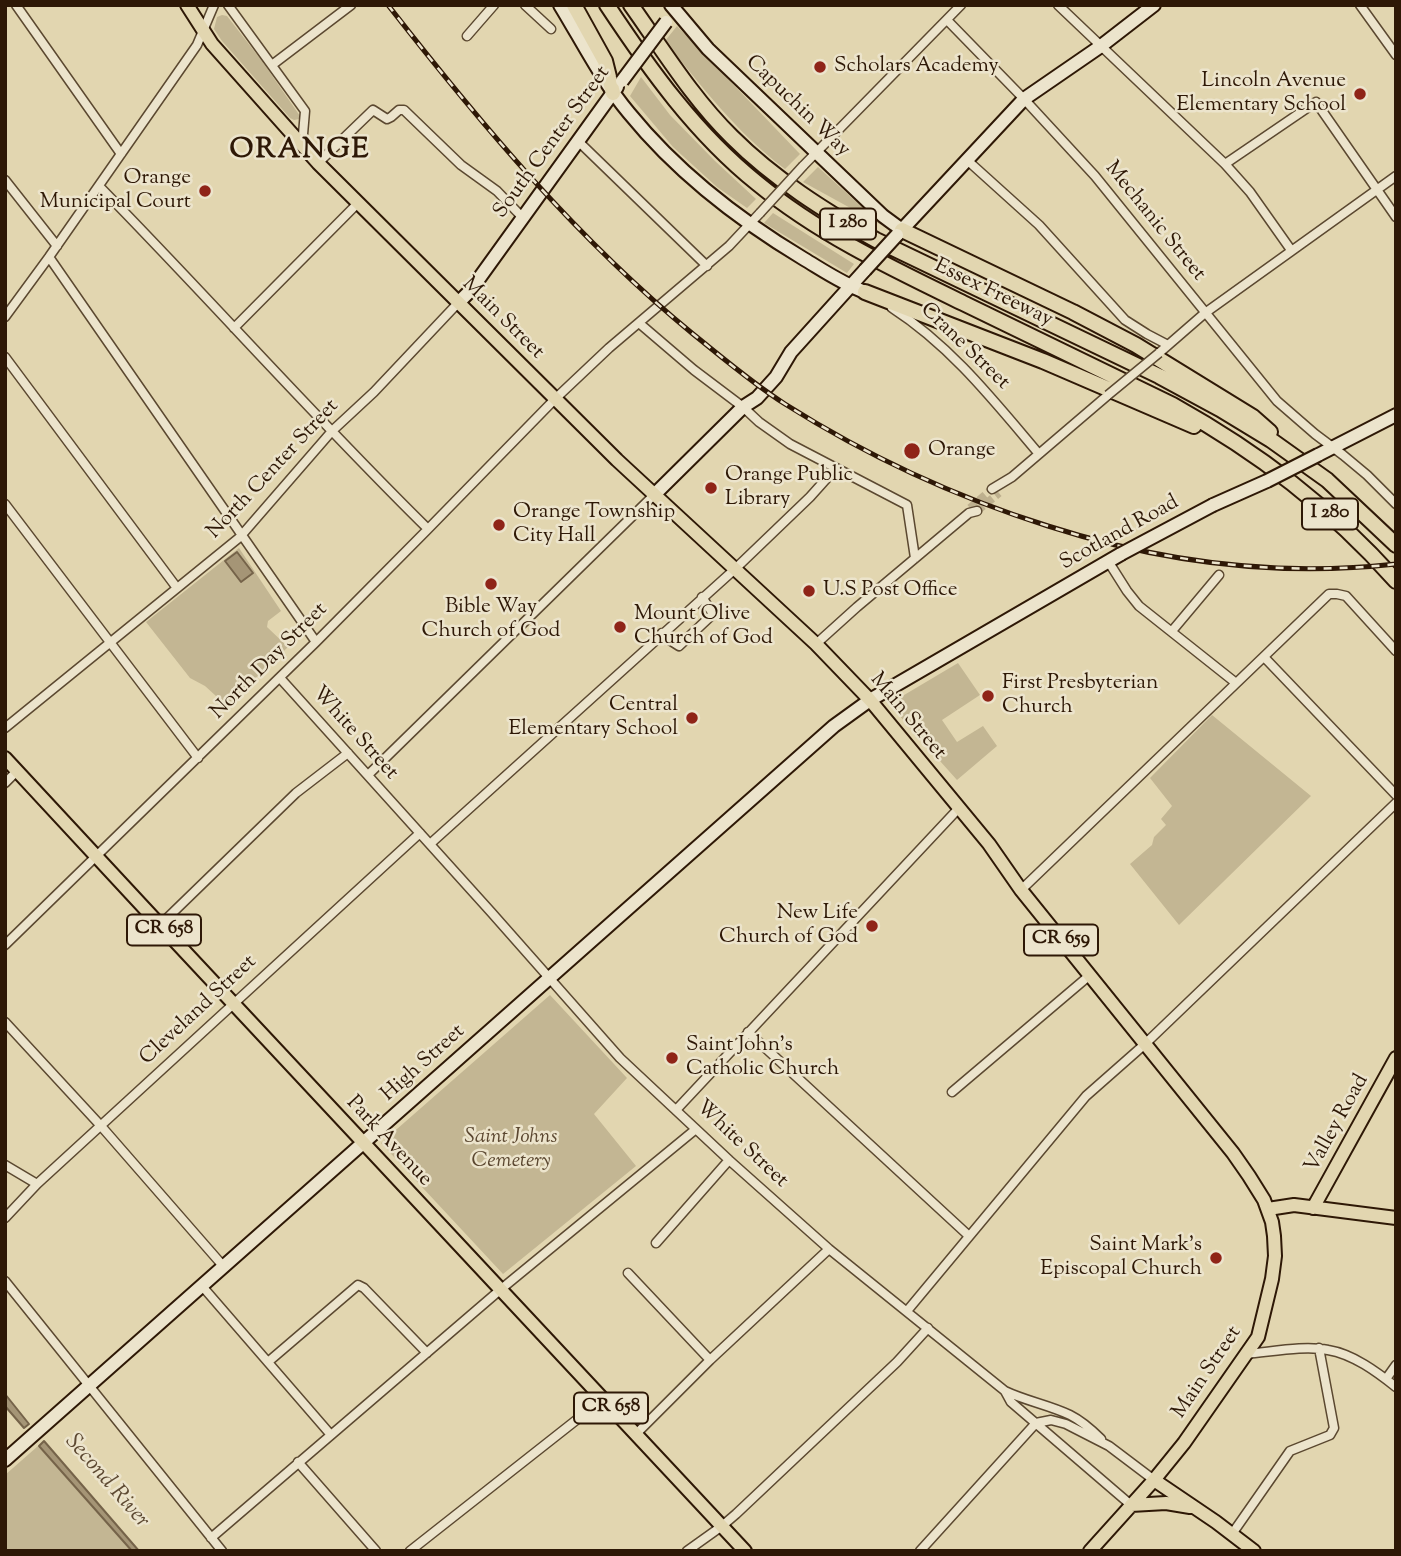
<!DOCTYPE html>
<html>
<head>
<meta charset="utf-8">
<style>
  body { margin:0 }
  #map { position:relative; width:1401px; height:1556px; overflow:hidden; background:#e2d6b0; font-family:"Sorts Mill Goudy",serif }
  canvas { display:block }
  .frame { position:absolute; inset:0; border:7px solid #2e1806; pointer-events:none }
</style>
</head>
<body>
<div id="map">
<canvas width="1401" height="1556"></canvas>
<div class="frame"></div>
</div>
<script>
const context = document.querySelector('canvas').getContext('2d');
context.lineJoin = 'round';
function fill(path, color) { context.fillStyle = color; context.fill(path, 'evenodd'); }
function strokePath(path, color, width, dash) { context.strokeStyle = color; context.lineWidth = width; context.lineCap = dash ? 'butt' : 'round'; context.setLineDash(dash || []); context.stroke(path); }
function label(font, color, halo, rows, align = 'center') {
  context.font = font + ' "Sorts Mill Goudy",serif'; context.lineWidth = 5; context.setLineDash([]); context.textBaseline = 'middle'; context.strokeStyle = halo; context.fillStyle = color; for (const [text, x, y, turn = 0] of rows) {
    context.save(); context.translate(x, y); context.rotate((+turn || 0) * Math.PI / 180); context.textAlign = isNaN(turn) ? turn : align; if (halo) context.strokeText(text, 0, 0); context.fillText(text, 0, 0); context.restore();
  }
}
const green = new Path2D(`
  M222,15L227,16L262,61L300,116L299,119L294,120L290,118L222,41L214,29L217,17Z
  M677,26L800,154L785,169C737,133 702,87 665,41Z
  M641,77L670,115L715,161L756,199L747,208L717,187L673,147L630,96Z
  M818,167L884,227H885L803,182Z
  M773,213L854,264L847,273L764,223Z
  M239,548L281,611L268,621L267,627L288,647L227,706L205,686L190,678L146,622Z
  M958,663L980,695L942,720L957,742L983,726L997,746L957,780L889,704Z
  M1212,715L1311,796L1179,925L1130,864L1152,845L1154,837L1166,825L1161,819L1172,806L1150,778Z
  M550,995L627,1078L594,1114L636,1166L503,1274L381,1143Z
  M38,1446L132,1551H7L5,1549V1475Z`);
const water = new Path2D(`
  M237,552L253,573L241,582L225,561Z
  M5,1394L29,1424L24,1428L5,1406Z
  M44,1441L139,1551H132L39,1446Z`);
const minorTunnel = new Path2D(`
  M970,508L992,489
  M977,511L999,493`);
const minor = new Path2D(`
  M16,5L121,154
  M228,5L305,111L302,146
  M525,5L551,29
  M1058,5L1225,164L1250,192L1291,250
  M1360,5L1396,55
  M947,20L1024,99L1095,176L1277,401L1315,434L1343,455L1367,475L1396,504
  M467,36L494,5
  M272,65L351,5
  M579,142L707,266
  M967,160L1039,225L1125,320L1147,334L1168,345
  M318,163L373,110L387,119L391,117L399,110H404L461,165L497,191L523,218
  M1225,164L1316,102L1396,217
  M803,166L961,5
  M5,180L57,246
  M99,186C210,299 315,418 428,529
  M49,257L316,642
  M892,308C951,346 994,401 1039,454
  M5,317L49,257L197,45L214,5
  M639,323L694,370L743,407L759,422L790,444L907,505L915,558
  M234,328L358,203
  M1159,353L1205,313L1396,176
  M5,357L177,588
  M992,489L1012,477L1108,395
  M5,504L198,758
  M1108,561L1127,591L1139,606L1236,683
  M1172,631L1219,575
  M662,633L668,639L679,646L713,614L702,597
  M816,644L857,607L969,513L977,511
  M1264,657L1396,795
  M280,678L491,912L620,1058L729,1160L829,1249L1005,1391L1011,1402L1131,1505
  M5,728L240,537L332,431L374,392L458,303
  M368,775L654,495
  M5,783L17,771
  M430,844L735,569L810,497L836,468
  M1021,890L1329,594H1337L1346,596L1396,651
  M160,925L296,793L348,753
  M5,945L316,642L428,529L555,399L609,348L729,246L760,213
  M5,1022L101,1126L224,1267
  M748,1032L969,1236
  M952,1092L1090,975
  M676,1110L959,808
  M5,1165L37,1184
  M5,1218L37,1184L420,833
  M656,1243L729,1160
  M628,1273L710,1360
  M5,1281L222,1551
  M202,1286L331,1435
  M907,1311L1086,1096L1145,1044L1396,803
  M1246,1354C1271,1352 1304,1345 1328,1350C1353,1354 1377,1372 1396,1387
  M268,1362L358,1285L364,1288L427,1353
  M1386,1379L1396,1365
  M1005,1391C1026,1401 1049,1405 1070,1415C1082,1421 1092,1430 1101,1439
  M1036,1423L1051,1420L1066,1424L1109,1446L1154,1480
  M636,1434L710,1360L829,1249
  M298,1462L376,1551
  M1232,1534L1290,1451L1330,1435L1334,1428L1319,1348
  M211,1538L500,1290L696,1129
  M410,1551L603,1399
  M687,1551L722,1526L736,1514L897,1362L928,1328
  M920,1551L1036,1423`);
const secondary = new Path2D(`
  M560,5C582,41 602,81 629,113C677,172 739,220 804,259C824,271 843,284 865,292
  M671,5L708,49L883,216L902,230
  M897,235L1024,99L1101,46L1154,5
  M458,303L470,291L617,87
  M1318,455L1396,415
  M654,495L743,407L757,398L776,377L791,352L865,270
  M1213,505L1267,481
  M5,1460L834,726L870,700L1121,554`);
const primary = new Path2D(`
  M187,5L212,44L318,163L617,460L816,644L870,700L989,844L1021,890L1233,1153L1249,1176L1264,1200L1272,1222L1274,1236L1275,1256L1272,1279L1258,1337L1184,1443L1154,1480L1090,1551
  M5,758L160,925L745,1551
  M1313,1208L1396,1058
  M1268,1209L1294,1205L1396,1218
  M1154,1480L1216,1522L1254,1551
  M1131,1505L1166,1503L1190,1507`);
const motorway = new Path2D(`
  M574,5L605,61L613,93
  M607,5C650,70 696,134 757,183C819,234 891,268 963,303C1033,337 1103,371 1173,405C1259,453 1330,507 1396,581
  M631,5C663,50 693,99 732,137C774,179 825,211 876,240L1159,376L1220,409L1271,440L1327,480L1396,545
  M902,230L1073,312L1136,345L1253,417L1270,432
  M865,292L1043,361L1194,426`);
const rail = new Path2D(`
  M388,5C480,123 577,239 693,334C723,358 752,383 785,404C867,456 956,497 1048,526C1160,562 1279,577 1396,564`);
const minorBridge = new Path2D(`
  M760,213L803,166
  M1108,395L1159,353`);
const secondaryBridge = new Path2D(`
  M622,81L666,22
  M865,270L897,235
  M1267,481L1318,455
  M1121,554L1213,505`);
const markers = [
  [820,67,7,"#8f2418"],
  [1360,94,7,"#8f2418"],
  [205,191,7,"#8f2418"],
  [912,451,9,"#8f2418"],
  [711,488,7,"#8f2418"],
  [499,525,7,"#8f2418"],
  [491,584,7,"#8f2418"],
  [809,591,7,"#8f2418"],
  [620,627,7,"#8f2418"],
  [988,696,7,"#8f2418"],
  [692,718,7,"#8f2418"],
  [872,926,7,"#8f2418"],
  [672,1058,7,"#8f2418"],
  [1216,1258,7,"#8f2418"]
];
const shields = [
  [848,224,56],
  [1330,514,56],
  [164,930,74],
  [1061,940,74],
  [611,1408,74]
];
const shieldNames = [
  ["I 280",848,224],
  ["I 280",1330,514],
  ["CR 658",164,930],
  ["CR 659",1061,940],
  ["CR 658",611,1408]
];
const poiNames = [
  ["Scholars Academy",834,67],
  ["Lincoln Avenue",1346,82,"right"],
  ["Elementary School",1346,106,"right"],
  ["Orange",191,179,"right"],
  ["Municipal Court",191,203,"right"],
  ["Orange",928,451],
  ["Orange Public",725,476],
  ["Library",725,500],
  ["Orange Township",513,513],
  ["City Hall",513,537],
  ["U.S Post Office",823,591],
  ["Bible Way",491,608,"center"],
  ["Church of God",491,632,"center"],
  ["Mount Olive",634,615],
  ["Church of God",634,639],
  ["First Presbyterian",1002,684],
  ["Church",1002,708],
  ["Central",678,706,"right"],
  ["Elementary School",678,730,"right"],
  ["New Life",858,914,"right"],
  ["Church of God",858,938,"right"],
  ["Saint John's",686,1046],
  ["Catholic Church",686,1070],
  ["Saint Mark's",1202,1246,"right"],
  ["Episcopal Church",1202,1270,"right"]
];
const streetNames = [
  ["Capuchin Way",797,107,44],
  ["South Center Street",553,143,-54],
  ["Mechanic Street",1154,222,51],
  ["Essex Freeway",993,294,26],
  ["Main Street",502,319,45],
  ["Crane Street",964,347,44],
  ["North Center Street",274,470,-47],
  ["Scotland Road",1120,534,-29],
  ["North Day Street",270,662,-45],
  ["Main Street",907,717,50],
  ["White Street",354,734,48],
  ["Cleveland Street",199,1011,-43],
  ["High Street",424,1064,-42],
  ["Valley Road",1338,1124,-61],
  ["Park Avenue",388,1142,47],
  ["White Street",741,1145,43],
  ["Main Street",1208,1373,-56]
];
const parkNames = [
  ["Saint Johns",511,1138],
  ["Cemetery",511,1162]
];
const waterNames = [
  ["Second River",106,1482,49]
];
const districtNames = [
  ["ORANGE",300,152]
];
fill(green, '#c3b693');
fill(water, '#a59576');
strokePath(water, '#756349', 2);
strokePath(minorTunnel, '#beb08e', 8, [8, 4]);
strokePath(minor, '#5b4830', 11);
strokePath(secondary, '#2e1806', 16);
strokePath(primary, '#2e1806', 16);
strokePath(motorway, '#2e1806', 18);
strokePath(minor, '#ece4cc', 8);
strokePath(secondary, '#ece4cc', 12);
strokePath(primary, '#e2d6b0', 12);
strokePath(motorway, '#e2d6b0', 14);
strokePath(rail, '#2e1806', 5);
strokePath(rail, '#ece4cc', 2.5, [8]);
strokePath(minorBridge, '#5b4830', 11, []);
strokePath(secondaryBridge, '#2e1806', 16, []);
strokePath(minorBridge, '#ece4cc', 8);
strokePath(secondaryBridge, '#ece4cc', 12);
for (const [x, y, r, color] of markers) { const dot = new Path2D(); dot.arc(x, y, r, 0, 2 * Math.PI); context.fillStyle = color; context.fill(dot); strokePath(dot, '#ece4cc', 2.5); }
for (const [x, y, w] of shields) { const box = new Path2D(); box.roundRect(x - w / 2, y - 15.5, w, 31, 5); context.fillStyle = '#ece4cc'; context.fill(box); strokePath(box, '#2e1806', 2); }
label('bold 19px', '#2e1806', null, shieldNames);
label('21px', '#2e1806', '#ece4cc', poiNames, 'left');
label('21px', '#2e1806', '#ece4cc', streetNames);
label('italic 21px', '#5b4730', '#ece4cc', parkNames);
label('italic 23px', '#5e4a33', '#ece4cc', waterNames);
context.letterSpacing = '2px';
label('bold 28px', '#2e1806', '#ece4cc', districtNames);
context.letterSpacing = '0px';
</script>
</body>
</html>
